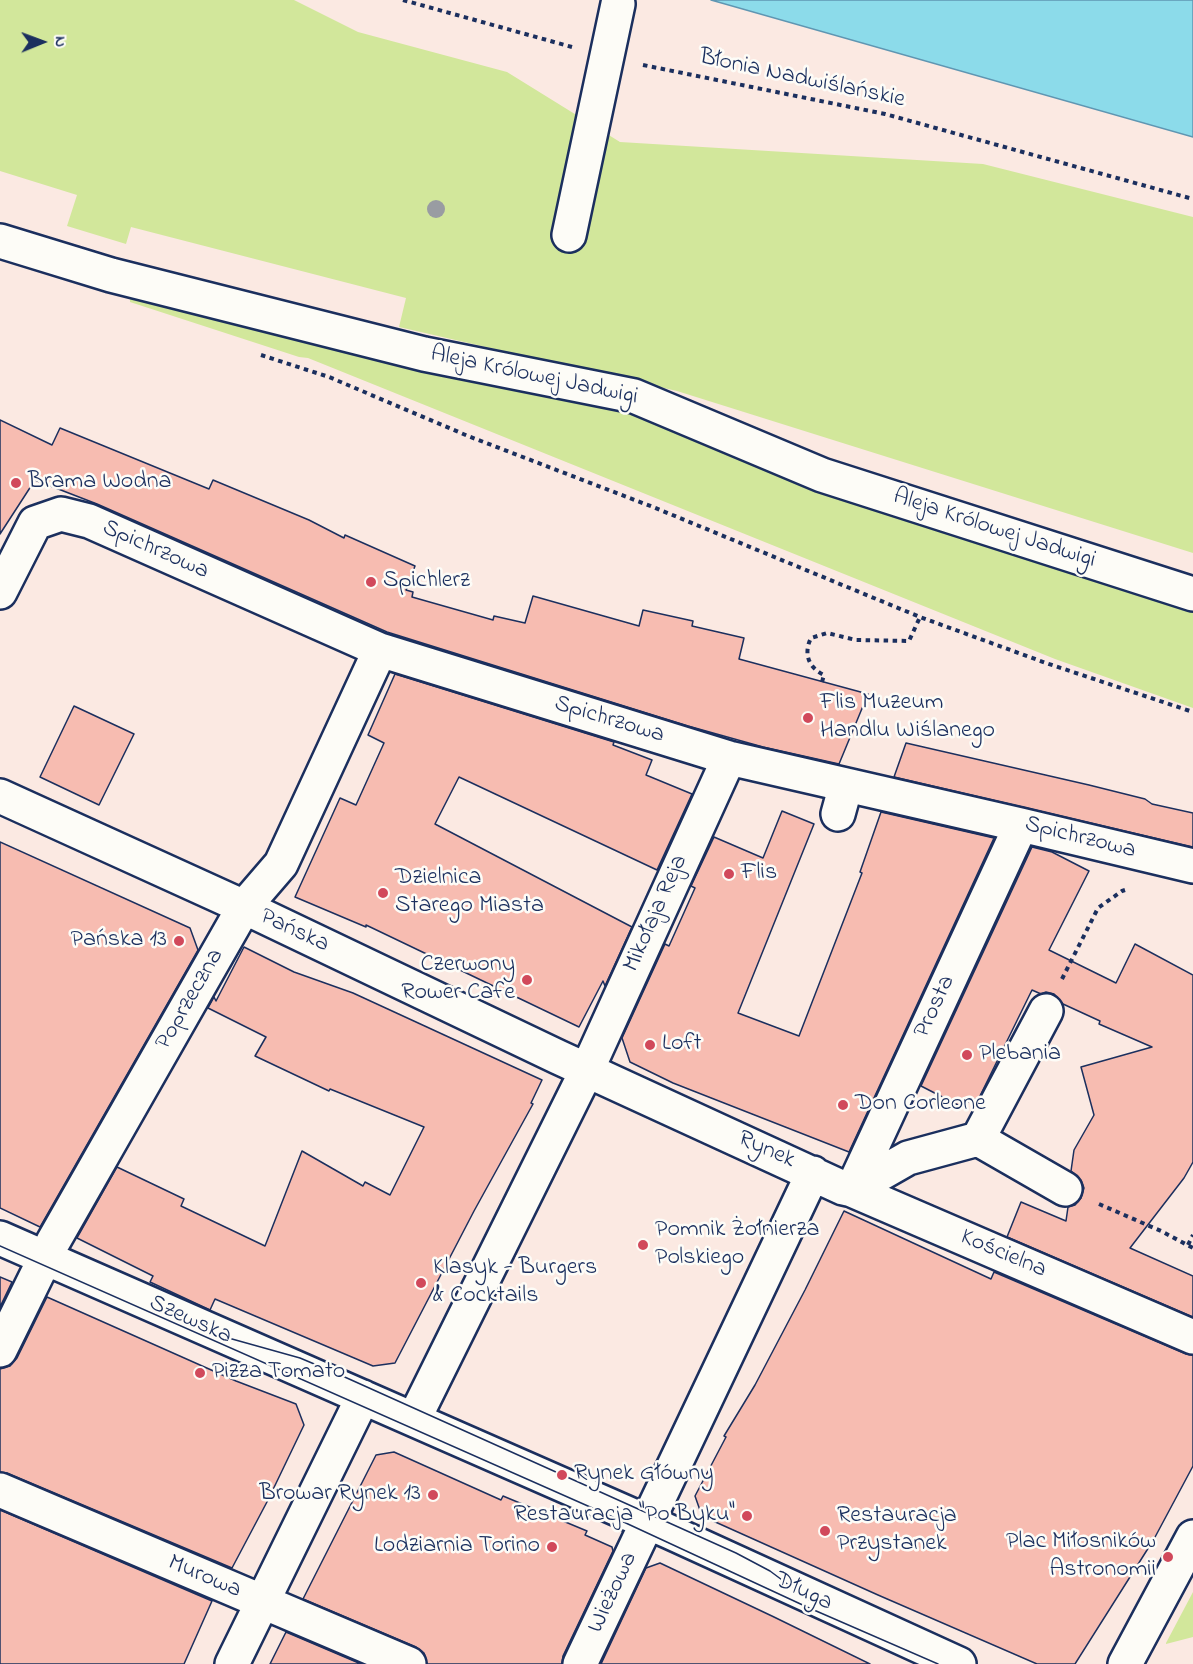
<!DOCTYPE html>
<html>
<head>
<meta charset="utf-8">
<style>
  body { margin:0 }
  #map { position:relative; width:1193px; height:1664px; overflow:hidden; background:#fbe9e2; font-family:"Indie Flower",sans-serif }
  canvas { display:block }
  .north { position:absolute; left:12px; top:12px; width:60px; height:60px; -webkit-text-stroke:4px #fdfcf7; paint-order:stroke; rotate:89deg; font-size:16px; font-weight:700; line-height:24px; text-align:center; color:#1b2f5e }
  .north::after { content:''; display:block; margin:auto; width:21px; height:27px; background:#1b2f5e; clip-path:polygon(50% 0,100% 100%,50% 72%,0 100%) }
</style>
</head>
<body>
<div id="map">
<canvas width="1193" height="1664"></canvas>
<div class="north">N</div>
</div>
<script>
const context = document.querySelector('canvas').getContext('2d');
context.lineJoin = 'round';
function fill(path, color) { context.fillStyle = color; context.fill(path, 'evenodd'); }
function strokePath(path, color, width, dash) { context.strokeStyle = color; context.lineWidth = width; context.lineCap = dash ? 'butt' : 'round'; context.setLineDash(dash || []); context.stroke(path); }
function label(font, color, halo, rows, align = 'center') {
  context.font = font + ' "Indie Flower",sans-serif'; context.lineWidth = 5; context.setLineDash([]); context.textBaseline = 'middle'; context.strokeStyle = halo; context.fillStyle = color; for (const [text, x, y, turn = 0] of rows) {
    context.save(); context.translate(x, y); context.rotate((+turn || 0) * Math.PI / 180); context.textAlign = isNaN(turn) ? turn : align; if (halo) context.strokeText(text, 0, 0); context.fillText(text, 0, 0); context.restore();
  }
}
const green = new Path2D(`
  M0,0H294L358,32L507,72L620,142L983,164L1193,217V553L677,391L399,327L406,298L131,227L126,244L67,226L77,195L0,171Z
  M130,298L414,363L590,397L799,479L1193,612V708L1055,659L308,358L299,357L130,302Z
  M1193,1592V1637L1166,1644V1643Z`);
const water = new Path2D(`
  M711,0H1193V137Z`);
const building = new Path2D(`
  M0,420L52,445L60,428L209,489L213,480L309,520L344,538L345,535L415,566L406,590L413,592L412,597L493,620L494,616L525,623L533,596L639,626L643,610L693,621L692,626L744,638L739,659L868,694L839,764L763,747L688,726L387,632L97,504L35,480L0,534Z
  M395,674L614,742L613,745L652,760L646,775L692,794L657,870L459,777L435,824L632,927L605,986L603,981L579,1027L366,925V927L295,897L340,798L356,805L384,743L368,735Z
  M74,706L134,734L99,805L40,777Z
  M906,743L1089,785L1145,799L1152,804L1193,813V847L894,777Z
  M782,811L814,824L738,1013L799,1036L862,873L860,872L881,812L994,838L849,1152L673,1083L630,1062L622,1038L665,944L669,946L695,888L691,886L714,837L763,858Z
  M0,842L190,928L198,950L40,1227L0,1208Z
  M1032,847L1052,852L1089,871L1049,950L1116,983L1135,944L1193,975V1162L1184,1178L1130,1248L1193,1276V1317L1007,1237L1021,1202L1066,1221L1068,1207L1075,1205L1081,1198L1084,1188L1081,1180L1071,1171L1074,1150L1094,1115L1081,1067L1152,1047L1099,1024L1100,1021L1063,1004L1054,994L1046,992L1041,994L1032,990L979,1098L958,1105L921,1086Z
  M244,947L294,972L353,993L542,1080L531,1103L533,1104L474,1211L395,1363L373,1366L215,1299L210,1310L150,1282L153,1276L77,1238L117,1167L184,1199L181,1206L265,1246L302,1151L363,1186L365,1182L390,1195L424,1127L330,1089L329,1091L255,1056L266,1037L208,1008L214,997L216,1001Z
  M844,1211L991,1279L994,1272L1186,1354L1193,1355V1466L1154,1539L1075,1664H1037L878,1595L702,1516L695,1496L726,1437L724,1436L755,1385L805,1290Z
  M0,1277L12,1282L0,1307Z
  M47,1297L236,1381L296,1404L304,1425L268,1500L232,1568L7,1473L0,1472V1369L10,1366L17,1358Z
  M394,1452L501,1500L503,1496L587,1531L585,1535L612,1547L613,1551L563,1656L562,1664H427L424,1653L416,1647L303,1599L376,1455Z
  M0,1510L212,1601L184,1664H0Z
  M660,1563L774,1617L870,1664H601L646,1568Z
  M286,1632L361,1664H270Z`);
const path = new Path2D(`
  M403,0L572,47
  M643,65L885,114L1193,199
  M261,355L329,377L468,436L653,507L920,617L1046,663L1193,712
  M822,682L824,675C809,668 803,654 811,638L827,633L856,640L909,641L920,617
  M1062,979L1098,908L1122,891L1125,890
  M1099,1204L1161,1231L1193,1248
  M1188,1245L1193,1235`);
const minor = new Path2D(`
  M569,235L618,4
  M0,241L111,275L424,354L634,396L822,475L1193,594
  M0,592L35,523L61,514L89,521L380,650L729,758L1021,825L1193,866
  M0,796L244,907L558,1057L843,1188L852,1190L1193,1337
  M838,814L846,785
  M978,1139L1065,1189
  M852,1190L1021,825
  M852,1190L908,1158L978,1139L1046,1011
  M0,1238L670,1532L959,1664
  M0,1350L53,1242L244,907L281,864L380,650
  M414,1419L587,1070L729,758
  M0,1490L409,1664
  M232,1664L363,1397
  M580,1664L813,1173
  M1125,1664L1193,1537`);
const tram = new Path2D(`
  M0,1246L615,1518L807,1607L938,1664
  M207,1332L300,1358L338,1374L736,1553L770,1571L813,1603`);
const trees = [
  [436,209]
];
const markers = [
  [16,483,6,"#d1495b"],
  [371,582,6,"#d1495b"],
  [808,718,6,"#d1495b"],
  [729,874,6,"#d1495b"],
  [383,893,6,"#d1495b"],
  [179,941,6,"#d1495b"],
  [527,980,6,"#d1495b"],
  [650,1045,6,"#d1495b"],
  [967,1055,6,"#d1495b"],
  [843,1105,6,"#d1495b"],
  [643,1245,6,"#d1495b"],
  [421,1283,6,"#d1495b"],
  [200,1373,6,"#d1495b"],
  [562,1475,6,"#d1495b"],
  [433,1495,6,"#d1495b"],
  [747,1516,6,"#d1495b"],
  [825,1531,6,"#d1495b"],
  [552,1547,6,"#d1495b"],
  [1168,1557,6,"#d1495b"]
];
const streetNames = [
  ["Błonia Nadwiślańskie",802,80,12],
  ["Aleja Królowej Jadwigi",534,377,12],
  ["Aleja Królowej Jadwigi",994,530,18],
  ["Spichrzowa",155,551,24],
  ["Spichrzowa",609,721,17],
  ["Spichrzowa",1080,839,14],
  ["Mikołaja Reja",657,914,-66],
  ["Pańska",294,932,25],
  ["Poprzeczna",191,1000,-60],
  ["Prosta",936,1007,-65],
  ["Rynek",766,1151,24],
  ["Kościelna",1003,1255,23],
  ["Szewska",190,1321,24],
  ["Murowa",204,1578,23],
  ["Wieżowa",614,1593,-65],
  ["Długa",803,1593,25]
];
const poiNames = [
  ["Brama Wodna",28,483],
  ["Spichlerz",383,582],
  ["Flis Muzeum",820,704],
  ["Handlu Wiślanego",820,732],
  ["Flis",741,874],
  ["Dzielnica",395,879],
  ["Starego Miasta",395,907],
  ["Pańska 13",167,941,"right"],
  ["Czerwony",515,966,"right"],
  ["Rower Cafe",515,994,"right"],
  ["Loft",662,1045],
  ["Plebania",979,1055],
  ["Don Corleone",855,1105],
  ["Pomnik Żołnierza",655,1231],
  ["Polskiego",655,1259],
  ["Klasyk - Burgers",433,1269],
  ["& Cocktails",433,1297],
  ["Pizza Tomato",212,1373],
  ["Rynek Główny",574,1475],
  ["Browar Rynek 13",421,1495,"right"],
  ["Restauracja \"Po Byku\"",735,1516,"right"],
  ["Restauracja",837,1517],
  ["Przystanek",837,1545],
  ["Plac Miłosników",1156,1543,"right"],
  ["Astronomii",1156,1571,"right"],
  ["Lodziarnia Torino",540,1547,"right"]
];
fill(green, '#d2e79b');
fill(water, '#8cdbea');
strokePath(water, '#5f96b2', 1.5);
fill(building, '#f7bcb1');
strokePath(building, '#1b2f5e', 1.5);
strokePath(minor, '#1b2f5e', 38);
strokePath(path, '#1b2f5e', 4, [4.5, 4.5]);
strokePath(minor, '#fdfcf7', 33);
strokePath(tram, '#1b2f5e', 1.5);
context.fillStyle = '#999ca2';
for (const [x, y] of trees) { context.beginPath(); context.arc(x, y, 9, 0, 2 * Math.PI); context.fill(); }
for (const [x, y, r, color] of markers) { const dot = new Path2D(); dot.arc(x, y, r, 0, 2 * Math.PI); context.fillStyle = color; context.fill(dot); strokePath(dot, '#fdfcf7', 2); }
label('24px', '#1b2f5e', '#fdfcf7', streetNames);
label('24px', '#1b2f5e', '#fdfcf7', poiNames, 'left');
</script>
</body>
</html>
